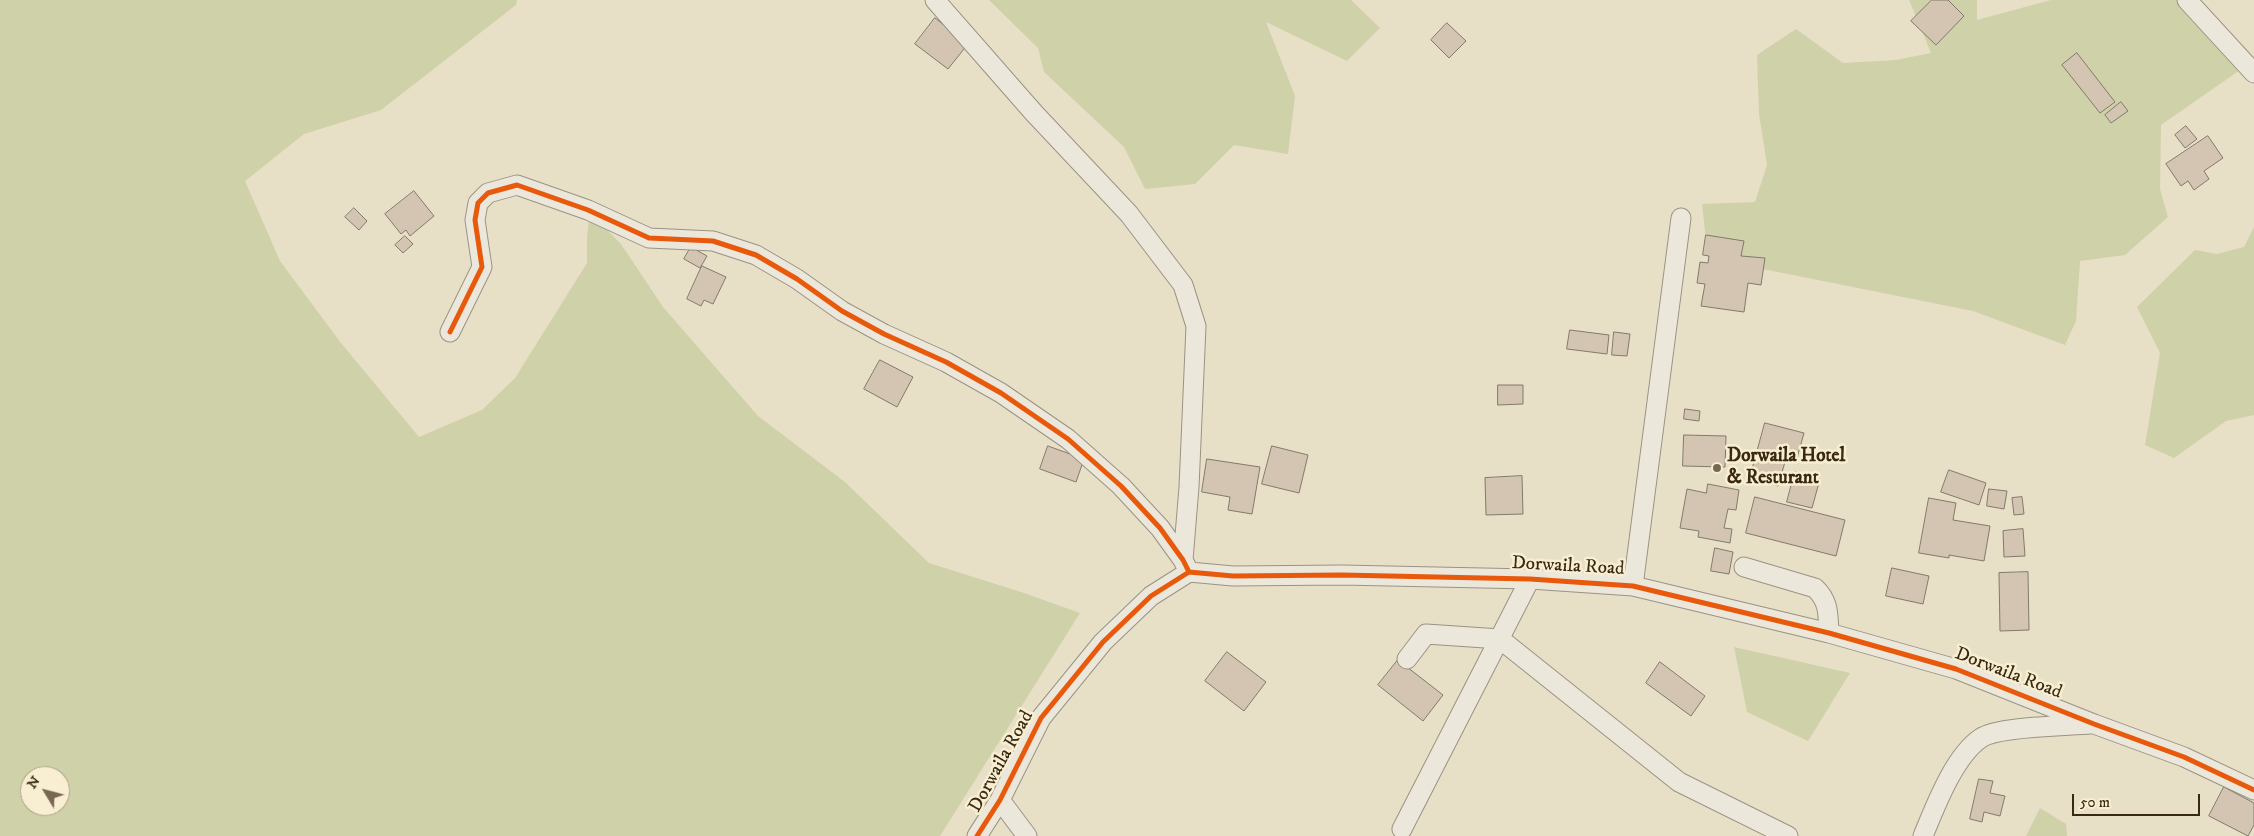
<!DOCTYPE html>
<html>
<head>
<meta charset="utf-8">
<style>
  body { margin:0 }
  #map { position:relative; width:2254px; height:836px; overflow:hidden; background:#e8dfc7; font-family:"IM FELL DW Pica",serif }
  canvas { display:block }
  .north { position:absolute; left:20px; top:766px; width:50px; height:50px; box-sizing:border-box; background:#f8eed2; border:1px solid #ac9f85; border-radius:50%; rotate:307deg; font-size:14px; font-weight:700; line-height:20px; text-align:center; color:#3a2912 }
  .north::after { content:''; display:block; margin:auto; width:18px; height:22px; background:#776951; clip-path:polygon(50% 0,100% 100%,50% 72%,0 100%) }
  .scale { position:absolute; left:2072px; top:794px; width:128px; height:22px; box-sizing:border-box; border:2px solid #3a2912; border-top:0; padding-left:6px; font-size:15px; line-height:18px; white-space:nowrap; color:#3a2912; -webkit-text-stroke:4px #f8eed2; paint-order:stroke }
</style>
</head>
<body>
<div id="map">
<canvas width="2254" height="836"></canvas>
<div class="north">N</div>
<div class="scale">50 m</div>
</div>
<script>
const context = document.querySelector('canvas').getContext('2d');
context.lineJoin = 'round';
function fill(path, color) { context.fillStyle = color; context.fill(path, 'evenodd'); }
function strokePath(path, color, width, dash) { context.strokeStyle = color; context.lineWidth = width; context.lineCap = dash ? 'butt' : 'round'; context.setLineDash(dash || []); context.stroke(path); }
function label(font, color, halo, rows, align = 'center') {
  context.font = font + ' "IM FELL DW Pica",serif'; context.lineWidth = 5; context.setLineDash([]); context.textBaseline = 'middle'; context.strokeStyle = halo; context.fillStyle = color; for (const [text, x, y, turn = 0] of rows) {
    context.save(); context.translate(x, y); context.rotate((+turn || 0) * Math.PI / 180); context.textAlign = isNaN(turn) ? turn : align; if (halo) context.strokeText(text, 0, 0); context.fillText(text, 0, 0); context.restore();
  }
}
const green = new Path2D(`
  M0,0H517L516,5L381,110L304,134L245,181L280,261L341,343L419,437L482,410L515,378L587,263V236L590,213L621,244L663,307L758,416L845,482L929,563L1024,593L1080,613L940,836H0ZM30,776H60V806H30Z
  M989,0H1351L1380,28L1347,61L1266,22L1295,96L1288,154L1234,145L1195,184L1145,189L1124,147L1044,72L1038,48Z
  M1909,0H1977V20L2051,0H2193L2240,70L2161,125L2160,189L2168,217L2125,255L2080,261L2076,321L2065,345L1973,311L1708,258L1702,204L1755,202L1767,165L1759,114L1757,55L1796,29L1843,63L1896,60L1931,53Z
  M2254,227V415L2226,421L2174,458L2145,445L2160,353L2137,307L2195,250L2217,254L2244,247Z
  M1734,647L1850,673L1808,741L1747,712Z
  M2040,808L2066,824L2067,836H2026Z`);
const building = new Path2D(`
  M1932,0H1948L1964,16L1936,45L1911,21Z
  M935,18L968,44L948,69L915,44Z
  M1447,23L1466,41L1449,58L1431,40Z
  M2077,53L2115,102L2100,113L2062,65Z
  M2121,102L2128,111L2111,123L2105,115Z
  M2186,126L2197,139L2185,148L2175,135Z
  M2208,136L2223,158L2204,171L2209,179L2194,190L2188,181L2181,186L2166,164Z
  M414,191L434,216L410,236L406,230L401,234L385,214Z
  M354,208L367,221L359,230L345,217Z
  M1706,235L1744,241L1741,256L1765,258L1761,285L1748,283L1744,312L1701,306L1705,284L1697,283L1700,262L1708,263L1709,256L1703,255Z
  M405,236L413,244L403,253L395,245Z
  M691,247L707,256L700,268L684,259Z
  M702,266L726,277L713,304L704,300L701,306L687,299Z
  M1570,330L1609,335L1607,354L1567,349Z
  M1614,332L1630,334L1627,356L1612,355Z
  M880,360L913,377L897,407L864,389Z
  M1498,385H1523V404L1498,405Z
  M1685,409L1700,411L1699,421L1684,419Z
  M1765,423L1804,433L1797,458L1787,455L1778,486L1750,478Z
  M1684,435L1726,436L1725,467L1683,466Z
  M1048,446L1084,459L1076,482L1040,469Z
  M1272,446L1308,455L1299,493L1262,484Z
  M1207,459L1260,467L1252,514L1228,510L1230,497L1202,492Z
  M1949,470L1986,483L1979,505L1941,492Z
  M1795,472L1820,479L1812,508L1787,502Z
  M1522,476L1523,514L1486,515L1485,478Z
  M1708,484L1739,490L1736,510L1728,509L1724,528L1732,529L1730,543L1698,537L1699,531L1680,528L1687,489L1706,493Z
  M1989,489L2007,491L2004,509L1987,506Z
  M1755,497L1845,520L1836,556L1746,533Z
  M2022,497L2024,514L2014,515L2012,498Z
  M1929,498L1956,503L1953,520L1990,526L1984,561L1949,555V558L1919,553Z
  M2023,529L2025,556L2004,557L2003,531Z
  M1715,548L1733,552L1729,574L1711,571Z
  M1892,568L1929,576L1923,604L1886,596Z
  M2028,572L2029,630L2000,631L1999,573Z
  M1227,652L1266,682L1244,711L1205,681Z
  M1398,660L1443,695L1423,721L1378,685Z
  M1660,662L1705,696L1691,716L1646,683Z
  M1979,779L1993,781L1990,793L2005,796L2000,816L1984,812L1982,822L1970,819Z
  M2224,787L2254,803V825L2248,836L2209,816Z`);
const minor = new Path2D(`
  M935,0L1034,113L1129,214L1183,285L1196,326L1189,487L1183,560
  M2187,0L2254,73
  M450,332L482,267L475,220L478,203L488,193L517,185L588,210L649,238L713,241L756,255L797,279L842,311L884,334L946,362L1001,393L1068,439L1121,486L1160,528L1183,560L1189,572
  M1744,567L1815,588C1829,601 1828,614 1829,633
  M1633,586L1681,218
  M1407,659L1426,634L1500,639L1679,782L1788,836
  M1000,800L1027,836
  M1402,829L1530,579
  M977,836L1000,800L1041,718L1103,642L1151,596L1189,572L1233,576L1342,575L1530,579L1633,586L1829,633L1956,669L2094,724L2184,757L2254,790
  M1923,836C1935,807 1954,756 1981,738C1998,726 2067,726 2090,724`);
const cycleway = new Path2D(`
  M450,332L482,267L475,220L478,203L488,193L517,185L588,210L649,238L713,241L756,255L797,279L842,311L884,334L946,362L1001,393L1068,439L1121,486L1160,528L1183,560L1189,572
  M977,836L1000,800L1041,718L1103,642L1151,596L1189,572L1233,576L1342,575L1530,579L1633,586L1829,633L1956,669L2094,724L2184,757L2254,790`);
const markers = [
  [1717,468,5,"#776951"]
];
const poiNames = [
  ["Dorwaila Hotel",1727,457],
  ["& Resturant",1727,479]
];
const streetNames = [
  ["Dorwaila Road",1568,567,3],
  ["Dorwaila Road",2008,674,21],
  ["Dorwaila Road",1002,762,-61]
];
fill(green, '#cfd1a9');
fill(building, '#d3c5b2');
strokePath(building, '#817a6b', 1);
strokePath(minor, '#9a9383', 21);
strokePath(minor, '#ebe7db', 19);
strokePath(cycleway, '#e8590c', 5);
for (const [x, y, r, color] of markers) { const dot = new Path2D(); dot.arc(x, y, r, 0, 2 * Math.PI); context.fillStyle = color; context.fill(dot); strokePath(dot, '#f8eed2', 2); }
label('bold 19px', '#3a2912', '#f8eed2', poiNames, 'left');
label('19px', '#3a2912', '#f8eed2', streetNames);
</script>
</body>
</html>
